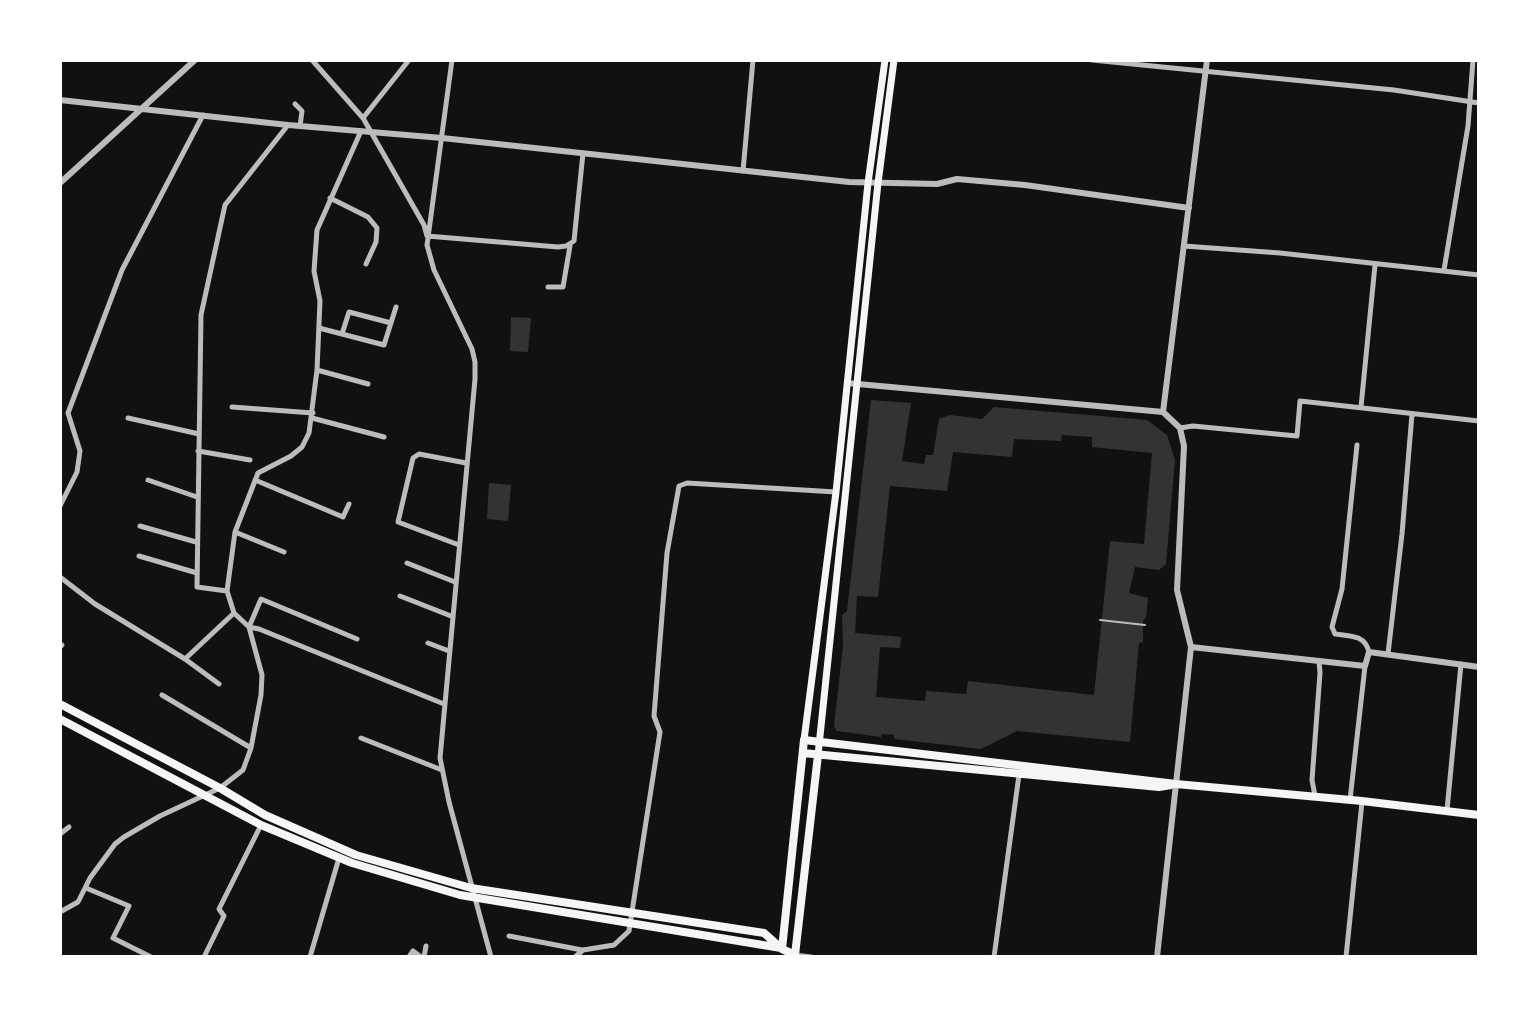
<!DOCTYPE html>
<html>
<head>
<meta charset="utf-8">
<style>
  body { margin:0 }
  #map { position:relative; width:1539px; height:1017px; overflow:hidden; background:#111; font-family:"Titillium Web",sans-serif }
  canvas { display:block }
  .frame { position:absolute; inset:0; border:62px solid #fff; pointer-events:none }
</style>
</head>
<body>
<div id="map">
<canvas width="1539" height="1017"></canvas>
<div class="frame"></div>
</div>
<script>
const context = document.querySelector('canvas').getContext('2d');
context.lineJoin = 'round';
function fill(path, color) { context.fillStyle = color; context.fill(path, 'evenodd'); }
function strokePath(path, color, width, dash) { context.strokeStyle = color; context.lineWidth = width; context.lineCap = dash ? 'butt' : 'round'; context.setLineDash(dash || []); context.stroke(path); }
const water = new Path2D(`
  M511,317L531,318L528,352L510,351Z
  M871,400L911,403L902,461L924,464L926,455H933L939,419L950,415L982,419L994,407L1147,420L1167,435L1175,460L1166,564L1159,570L1135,567L1129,593L1148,598L1146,617L1143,621V642L1139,643L1130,742L1017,731L981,749L894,739V735L882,734L881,737L837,731L834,726L843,646L842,615L847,611ZM1062,435L1092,437V447L1152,453L1144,544L1110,541L1094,695L968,681L966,694L926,691L925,701L876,697L880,647L900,648L901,637L855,633L857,596L878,597L890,486L947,491L953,452L1012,457L1014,439L1061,441Z
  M489,483L511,485L508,521L487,519Z`);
const service = new Path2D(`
  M1100,620L1145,625`);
const minor = new Path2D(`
  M312,60L363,118L424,225L427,236L558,247L566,246L574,241L583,153
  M452,60L427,245L434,270L472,349L475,362V379L440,758L449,802L491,957
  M1092,60L1394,90L1479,103
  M295,104L302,111L300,126
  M363,118L409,60
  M743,171L753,60
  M330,198L368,217L377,228L376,242L366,264
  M1184,246L1280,253L1479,275
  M1444,270L1468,126L1473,60
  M548,287H563L570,246
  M319,328L384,345L396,307
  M342,334L349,312L391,323
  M317,370L368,384
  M232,407L313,413
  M1361,407L1375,265
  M128,418L199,434
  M312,418L384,437
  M1180,428L1193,426L1297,436L1300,401L1479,421
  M1357,445L1342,589L1332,627L1335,634C1351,636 1365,635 1369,652
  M198,451L250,460
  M148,480L197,497
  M255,480L343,517L349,504
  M60,506L77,472L80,451L68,413L122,270L203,115
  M140,526L196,542
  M235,532L284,552
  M459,545L398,522L413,458L419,454L466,463
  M139,556L197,573
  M407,563L455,582
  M60,577L95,604L185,659L234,613
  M227,591L235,532L258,473L291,456L302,447L309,433L317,370L320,301L314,271L317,230L361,131
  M400,596L451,616
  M249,627L259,629L444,704
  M249,627L261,599L357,639
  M428,643L449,651
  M60,647L62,645
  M1388,654L1402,534L1412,414
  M185,659L219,684
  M162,695L251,748
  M361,738L442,770
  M1315,796L1312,780L1320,673L1319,661
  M1350,800L1365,666
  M1447,810L1461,664
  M60,834L69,827
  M86,888L129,906L113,938L151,957
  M60,912L78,902L90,878L115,844L124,837L160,816L220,788L243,770L251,748L261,695L262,675L249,627L234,613L227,591L197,587L201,315L225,205L288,125
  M509,936L582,950
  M795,955L811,957
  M204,957L224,916L219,909L261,825
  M310,957L339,858
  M409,957L413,951L421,957
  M424,957L426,946
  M575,957L583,950L614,945L629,931L660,732L654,716L667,553L679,486L687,483L836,492
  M994,957L1019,775
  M1346,957L1362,802`);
const tertiary = new Path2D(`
  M60,100L288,125L442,138L849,182L937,184L957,179L1025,185L1189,208
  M60,183L195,60
  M847,383L1163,412L1180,428L1184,446L1177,590L1191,647L1157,957
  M1163,412L1207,60
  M1191,647L1365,666L1369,652L1479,667`);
const secondary = new Path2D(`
  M804,740L836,492L868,183L885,60
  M818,755L878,183L894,60`);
const primary = new Path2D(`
  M60,704L220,788L265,815L356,855L471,888L764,933L782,949L795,955L818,755
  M60,719L261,825L352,863L460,895L781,948
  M803,753L1159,787L1171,785
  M782,949L804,740L1176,784L1362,801L1479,815`);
fill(water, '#333');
strokePath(service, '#bcbcbc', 2);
strokePath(minor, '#bcbcbc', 5);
strokePath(tertiary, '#bcbcbc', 6);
strokePath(secondary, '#f5f5f5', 7);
strokePath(primary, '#f5f5f5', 8);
</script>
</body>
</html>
